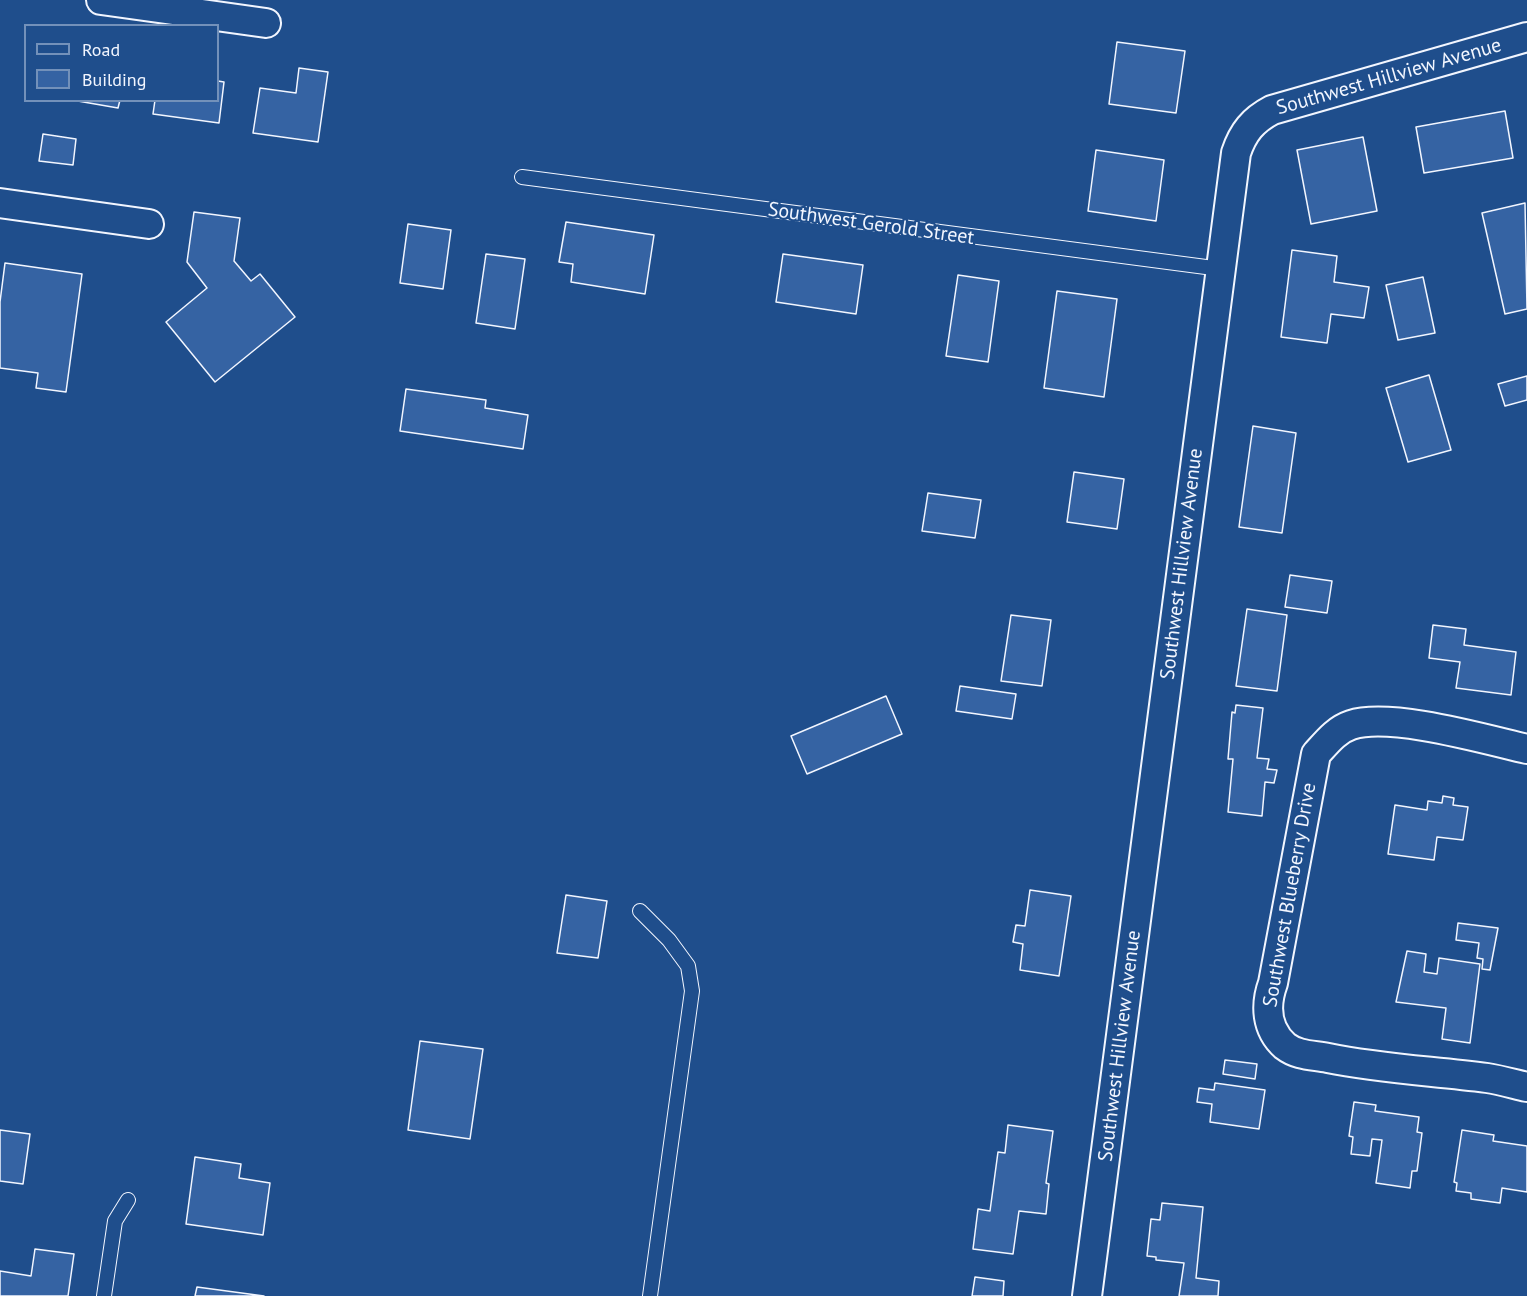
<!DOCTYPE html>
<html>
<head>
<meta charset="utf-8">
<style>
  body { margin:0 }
  #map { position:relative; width:1527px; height:1296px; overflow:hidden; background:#1f4e8c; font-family:"PT Sans",sans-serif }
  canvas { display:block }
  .legend { position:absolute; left:24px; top:24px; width:195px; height:78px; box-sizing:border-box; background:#1f4e8c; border:2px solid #7391ba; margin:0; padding:8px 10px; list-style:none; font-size:18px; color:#f2f6ff }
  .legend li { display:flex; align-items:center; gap:12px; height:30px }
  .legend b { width:30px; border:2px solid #7391ba }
</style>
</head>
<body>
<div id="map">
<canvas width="1527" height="1296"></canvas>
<ul class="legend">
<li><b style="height:8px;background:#1f4e8c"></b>Road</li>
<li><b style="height:16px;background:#3563a3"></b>Building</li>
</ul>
</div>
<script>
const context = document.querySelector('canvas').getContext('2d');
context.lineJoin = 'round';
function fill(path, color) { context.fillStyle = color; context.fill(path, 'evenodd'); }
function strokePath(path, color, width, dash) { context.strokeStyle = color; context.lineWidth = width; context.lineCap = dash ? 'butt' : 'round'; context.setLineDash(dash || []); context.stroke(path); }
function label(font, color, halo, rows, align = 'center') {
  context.font = font + ' "PT Sans",sans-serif'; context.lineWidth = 4.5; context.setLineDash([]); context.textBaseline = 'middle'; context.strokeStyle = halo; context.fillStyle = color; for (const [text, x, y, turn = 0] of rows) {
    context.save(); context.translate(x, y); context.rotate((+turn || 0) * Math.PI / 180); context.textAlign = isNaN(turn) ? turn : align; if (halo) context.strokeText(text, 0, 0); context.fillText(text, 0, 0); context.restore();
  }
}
const building = new Path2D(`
  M1117,42L1185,51L1176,113L1109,104Z
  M299,68L328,72L318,142L253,133L260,88L296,93Z
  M218,81L224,82L219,123L153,114L155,100H218Z
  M72,100H120L118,108Z
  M1505,111L1513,158L1424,173L1416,127Z
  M43,134L76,139L73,165L39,161Z
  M1363,137L1377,211L1311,224L1297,150Z
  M1096,150L1164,160L1156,221L1088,211Z
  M1525,203L1527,309L1505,314L1482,213Z
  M194,212L240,218L234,261L251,281L260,274L295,317L215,382L166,322L207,288L187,262Z
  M566,222L654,235L645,294L571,282L573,264L559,262Z
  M408,224L451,230L443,289L400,283Z
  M1292,250L1337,256L1334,282L1369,287L1364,318L1331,314L1327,343L1281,337Z
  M486,254L525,259L515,329L476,323Z
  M783,254L863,265L856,314L776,302Z
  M5,263L82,274L66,392L36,388L38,373L0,368V302Z
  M958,275L999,281L988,362L946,356Z
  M1423,277L1435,333L1398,340L1386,285Z
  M1057,291L1117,299L1104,397L1044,388Z
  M1429,375L1451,450L1408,462L1386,388Z
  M1527,376V400L1505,406L1498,384Z
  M406,389L486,400L485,408L528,415L523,449L400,431Z
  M1253,426L1296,433L1282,533L1239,527Z
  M1074,472L1124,479L1117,529L1067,522Z
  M928,493L981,500L975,538L922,531Z
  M1290,575L1332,581L1327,613L1285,607Z
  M1247,609L1287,615L1277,691L1236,686Z
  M1011,615L1051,620L1042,686L1001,681Z
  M1433,625L1466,629L1464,645L1516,652L1511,695L1456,688L1460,662L1429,658Z
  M960,686L1016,694L1012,719L956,711Z
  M886,696L902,734L807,774L791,736Z
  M1236,705L1263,708L1257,758L1269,759L1267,769L1277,770L1274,783L1265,782L1262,816L1228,812L1233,759H1228L1232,712L1235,713Z
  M1443,796L1454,798L1453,805L1468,807L1463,840L1437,837L1434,860L1388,854L1395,805L1427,810L1428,801L1442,803Z
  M1030,890L1071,896L1059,976L1020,970L1023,944L1013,942L1016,925L1025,926Z
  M566,895L607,901L598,958L557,953Z
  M1458,923L1498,928L1490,970L1482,969L1483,959L1477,958L1479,943L1456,940Z
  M1407,951L1426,954L1424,972L1437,974L1439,958L1480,964L1470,1043L1442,1039L1446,1008L1396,1002Z
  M420,1041L483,1049L470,1139L408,1130Z
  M1225,1060L1257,1064L1255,1079L1223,1074Z
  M1215,1083L1265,1090L1259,1129L1210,1122L1212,1104L1197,1102L1199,1088L1214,1090Z
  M1354,1102L1376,1105L1375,1111L1419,1117L1417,1132L1422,1133L1417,1171H1412L1410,1188L1376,1183L1382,1140L1372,1139L1370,1156L1351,1154L1353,1137L1349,1136Z
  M1008,1125L1053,1131L1046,1183L1049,1184L1046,1214L1019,1211L1013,1254L973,1249L978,1209L990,1211L998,1152L1005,1153Z
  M0,1130L30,1134L23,1184L0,1181Z
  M1462,1130L1494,1135L1493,1141L1527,1146V1192L1502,1188L1500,1203L1471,1199V1193L1456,1191L1457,1183L1454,1182Z
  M195,1157L241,1164L239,1178L270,1183L263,1235L186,1224Z
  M1162,1203L1203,1207L1196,1278L1219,1281L1218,1296H1179L1184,1263L1156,1260V1257L1147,1256L1151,1219L1160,1220Z
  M35,1249L74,1254L68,1296H0V1271L31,1276Z
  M975,1277L1004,1281L1003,1296H972Z
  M197,1287L264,1296H195Z`);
const lane = new Path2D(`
  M522,177L1221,269
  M640,911L669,940L688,966L692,991L650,1296
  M104,1296L115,1221L128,1200`);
const street = new Path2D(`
  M101,0L266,23
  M0,203L149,224
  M1527,749C1484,739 1390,712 1351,725C1336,730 1327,742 1316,754L1273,983C1265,1005 1266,1029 1285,1046C1298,1056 1313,1055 1328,1058C1381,1069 1434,1071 1487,1078C1500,1080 1514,1084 1527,1087
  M1087,1296L1236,153C1243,132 1253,120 1272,110L1527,37`);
const streetNames = [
  ["Southwest Hillview Avenue",1389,77,-16],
  ["Southwest Gerold Street",871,224,8],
  ["Southwest Hillview Avenue",1182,564,-83],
  ["Southwest Blueberry Drive",1290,895,-80],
  ["Southwest Hillview Avenue",1120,1046,-83]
];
fill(building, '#3563a3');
strokePath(building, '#f2f6ff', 1.5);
strokePath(lane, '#f2f6ff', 16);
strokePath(street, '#f2f6ff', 32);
strokePath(lane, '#1f4e8c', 14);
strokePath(street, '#1f4e8c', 28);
label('20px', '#f2f6ff', '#1f4e8c', streetNames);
</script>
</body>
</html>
